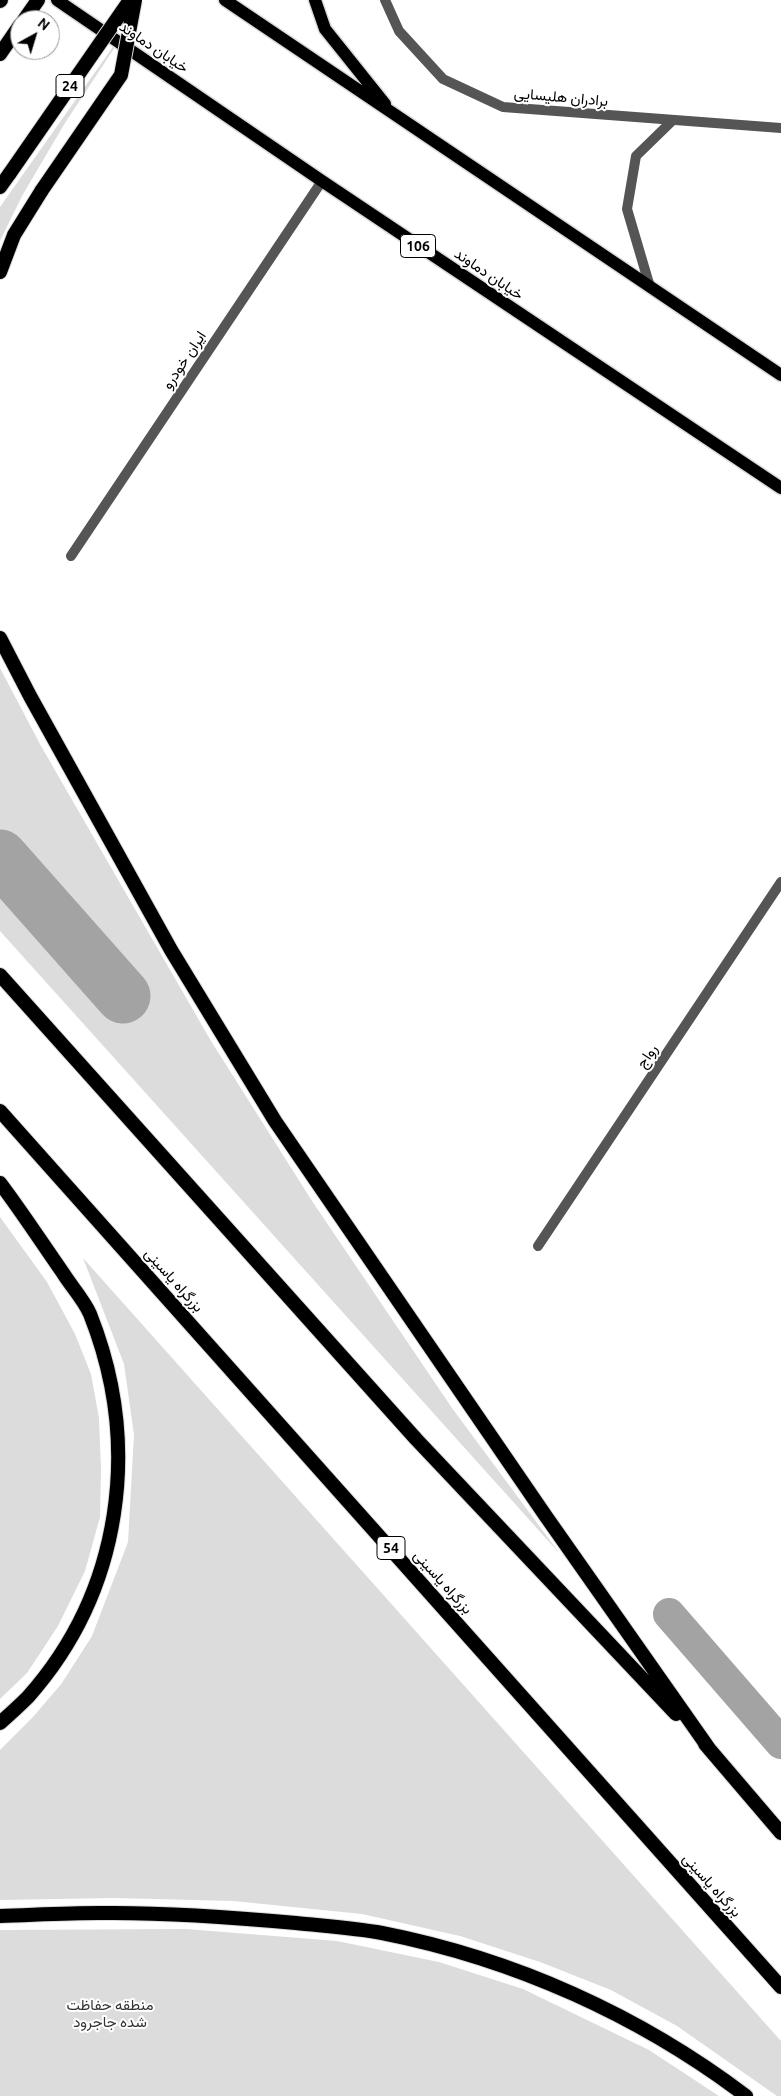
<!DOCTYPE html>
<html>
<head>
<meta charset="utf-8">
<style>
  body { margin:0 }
  #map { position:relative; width:781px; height:2096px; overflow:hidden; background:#fff; font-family:Ubuntu,sans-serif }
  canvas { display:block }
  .north { position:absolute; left:10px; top:10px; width:50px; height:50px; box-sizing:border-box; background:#fff; border:1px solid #999; border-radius:50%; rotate:39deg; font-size:14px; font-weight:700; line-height:20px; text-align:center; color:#000 }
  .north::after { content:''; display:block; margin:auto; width:18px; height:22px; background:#000; clip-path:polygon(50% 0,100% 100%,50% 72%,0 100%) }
</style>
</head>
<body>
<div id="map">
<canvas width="781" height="2096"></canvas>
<div class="north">N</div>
</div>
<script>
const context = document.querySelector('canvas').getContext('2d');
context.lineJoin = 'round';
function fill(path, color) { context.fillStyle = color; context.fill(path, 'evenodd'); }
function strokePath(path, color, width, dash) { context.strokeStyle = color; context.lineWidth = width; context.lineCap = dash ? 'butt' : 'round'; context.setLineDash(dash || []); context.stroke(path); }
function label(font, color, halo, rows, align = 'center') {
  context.font = font + ' Ubuntu,Vazirmatn,sans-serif'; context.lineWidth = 4; context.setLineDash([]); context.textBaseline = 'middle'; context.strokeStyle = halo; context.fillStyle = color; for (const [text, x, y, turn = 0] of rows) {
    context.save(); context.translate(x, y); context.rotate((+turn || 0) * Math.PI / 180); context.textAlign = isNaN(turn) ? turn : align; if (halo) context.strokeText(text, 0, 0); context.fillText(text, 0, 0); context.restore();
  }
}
const green = new Path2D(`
  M146,0L65,123L22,196L0,241V207Z
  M0,668L41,746L211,1041L312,1201L452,1408L560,1554L0,931Z
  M0,1217L47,1282L75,1334L91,1374L99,1418L101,1469L100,1517L85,1571L58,1626L27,1673L0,1699Z
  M83,1258L781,2041V2096H777L677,2026L611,1990L540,1962L460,1936L362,1914L233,1901L115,1898L0,1900V1750L33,1717L62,1683L92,1636L128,1542L134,1435L124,1364Z
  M186,1929L337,1941L439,1962L523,1989L649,2050L719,2096H0V1930Z`);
const canal = new Path2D(`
  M669,1614L781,1743`);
const river = new Path2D(`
  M0,857L123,996`);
const service = new Path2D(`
  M650,287L627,209L636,156L672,121
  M71,556L322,181
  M538,1246L781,882`);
const minor = new Path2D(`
  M385,0L399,31L443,79L503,107L781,128`);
const primary = new Path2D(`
  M57,0L322,181L781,488
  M225,0L781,375
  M315,0L325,29L385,104`);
const trunk = new Path2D(`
  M0,1L1,0
  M24,20L38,0
  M0,54L20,25
  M0,187L10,173
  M0,272L14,235L42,190
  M0,638L30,696L171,950L275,1121L545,1515L710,1750
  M0,975L416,1439L676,1714
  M0,1111L781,1987
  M0,1183C22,1212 42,1243 63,1273C71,1286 84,1300 90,1314C142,1445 122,1591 28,1697C19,1706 9,1715 0,1723
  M705,1744L781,1833
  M0,1916C33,1915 66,1913 99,1913C164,1912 231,1917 296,1923C324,1926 354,1928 382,1933C514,1959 639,2015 746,2096`);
const trunkBridge = new Path2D(`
  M10,173L130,0
  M42,190L121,75L135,0`);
const shields = [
  [70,86,28],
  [418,246,35],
  [391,1548,28]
];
const shieldNames = [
  ["24",70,86],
  ["106",418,246],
  ["54",391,1548]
];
const streetNames = [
  ["خیابان دماوند",154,47,34],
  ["برادران هلیسایی",561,97,5],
  ["خیابان دماوند",489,274,34],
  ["ایران خودرو",184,360,-56],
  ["رواج",647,1056,-56],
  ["بزرگراه یاسینی",174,1280,48],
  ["بزرگراه یاسینی",443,1582,48],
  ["بزرگراه یاسینی",712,1885,48]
];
const parkNames = [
  ["منطقه حفاظت",110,2005],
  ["شده جاجرود",110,2022]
];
fill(green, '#dcdcdc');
strokePath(canal, '#a3a3a3', 32);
strokePath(river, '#a3a3a3', 55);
strokePath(primary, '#dbdbdb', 15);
strokePath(trunk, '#dbdbdb', 16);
strokePath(service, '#555', 10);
strokePath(minor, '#555', 10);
strokePath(primary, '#000', 12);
strokePath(trunk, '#000', 14);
strokePath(trunkBridge, '#dbdbdb', 16, []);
strokePath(trunkBridge, '#000', 14);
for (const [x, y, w] of shields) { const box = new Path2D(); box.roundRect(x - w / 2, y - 11.5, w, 23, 4); context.fillStyle = '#fff'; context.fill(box); strokePath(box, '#000', 1); }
label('bold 14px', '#000', null, shieldNames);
label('15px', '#000', '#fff', streetNames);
label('15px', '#333', '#fff', parkNames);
</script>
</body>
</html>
